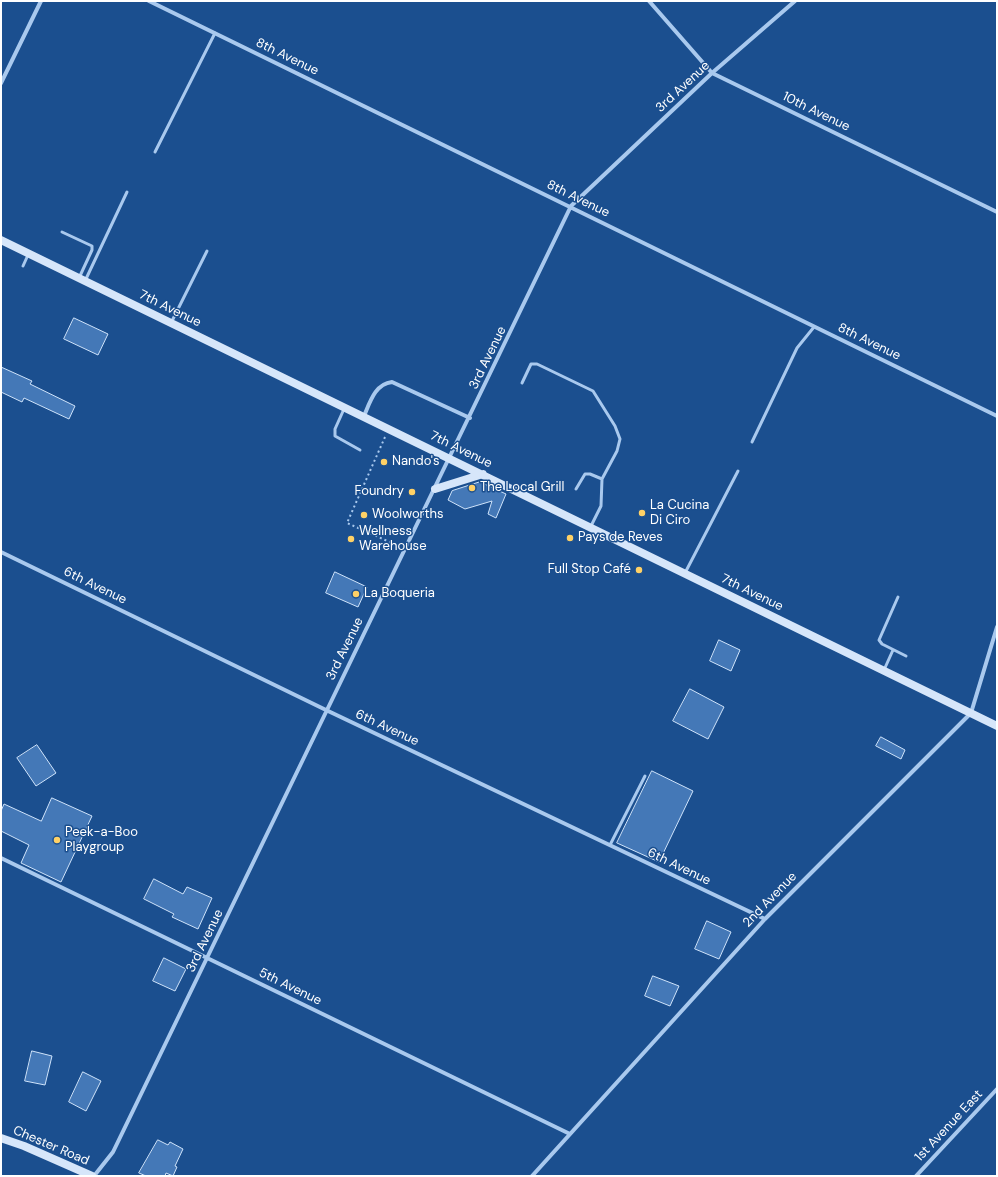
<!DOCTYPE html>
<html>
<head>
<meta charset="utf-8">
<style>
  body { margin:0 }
  #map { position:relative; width:998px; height:1177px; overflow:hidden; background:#1b4f8f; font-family:"DM Sans",sans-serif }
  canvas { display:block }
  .frame { position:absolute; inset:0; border:2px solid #fff; pointer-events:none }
</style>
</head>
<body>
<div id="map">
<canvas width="998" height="1177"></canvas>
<div class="frame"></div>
</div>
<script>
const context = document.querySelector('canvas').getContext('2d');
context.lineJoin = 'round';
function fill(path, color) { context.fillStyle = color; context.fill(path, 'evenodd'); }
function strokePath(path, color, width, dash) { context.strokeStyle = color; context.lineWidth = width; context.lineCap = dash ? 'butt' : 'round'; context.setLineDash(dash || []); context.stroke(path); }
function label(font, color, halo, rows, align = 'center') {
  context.font = font + ' "DM Sans",sans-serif'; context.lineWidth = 3; context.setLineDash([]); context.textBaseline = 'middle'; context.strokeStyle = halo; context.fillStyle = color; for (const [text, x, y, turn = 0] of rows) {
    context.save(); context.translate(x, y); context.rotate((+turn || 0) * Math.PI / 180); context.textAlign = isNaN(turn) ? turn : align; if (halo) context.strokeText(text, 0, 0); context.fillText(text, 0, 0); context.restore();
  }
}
const building = new Path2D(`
  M74,318L108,334L98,355L64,339Z
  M1,367L32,381L30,384L75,406L69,419L24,398L22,402L1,392Z
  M480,482L506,494L496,518L488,514L492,501L465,509L448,500L452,491Z
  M335,572L367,587L358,607L326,593Z
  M719,640L740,650L731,671L710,661Z
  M690,689L724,707L708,739L673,721Z
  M881,737L905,750L901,759L876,746Z
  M37,745L56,773L36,786L17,758Z
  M652,771L693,791L659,862L617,843Z
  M52,798L92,816L61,882L21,863L29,845L1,831V811L4,804L41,821Z
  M154,879L183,894L187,887L212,898L198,929L172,917L174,914L144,899Z
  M707,921L731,932L719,959L695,949Z
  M164,958L186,969L175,991L153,981Z
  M653,976L679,986L670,1006L645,996Z
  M32,1051L52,1056L45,1085L25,1081Z
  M83,1072L101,1081L86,1111L69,1102Z
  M158,1140L168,1145L170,1142L183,1149L175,1166L177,1167L173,1176L166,1173L165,1176H146L139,1173Z`);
const path = new Path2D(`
  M385,437L347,523L394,544`);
const lane = new Path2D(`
  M155,152L215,33
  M62,232L92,246V250L79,278
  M23,266L28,255
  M85,281L127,192
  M171,323L207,251
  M522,383L531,364H537L593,391L615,426L620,439L617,451L602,479L601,506L591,526
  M344,409L335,429V436L360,450
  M752,442L797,348L814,327
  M576,489L585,474H590L602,479
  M685,573L738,471
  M898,597L879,640L882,644L906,656
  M884,670L893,650
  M610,845L645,776`);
const street = new Path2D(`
  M149,1L997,416
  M649,1L712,73L997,212
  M1,83L41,1
  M364,416C370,402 375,384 392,382L470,418
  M1,552L326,710L765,919
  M1,858L570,1134
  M94,1176L113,1152L571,206L712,73L795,1
  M532,1176L765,919L971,713L997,627
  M916,1176L997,1089`);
const secondary = new Path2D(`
  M1,240L997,726
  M435,489L483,474
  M1,1138L24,1146L92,1176`);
const markers = [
  [384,462,4,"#ffd166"],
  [472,488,4,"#ffd166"],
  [412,492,4,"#ffd166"],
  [642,513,4,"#ffd166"],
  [364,515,4,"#ffd166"],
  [570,538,4,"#ffd166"],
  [351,539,4,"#ffd166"],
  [639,570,4,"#ffd166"],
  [356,594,4,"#ffd166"],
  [57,840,4,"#ffd166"]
];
const streetNames = [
  ["8th Avenue",287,57,26],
  ["3rd Avenue",683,87,-43],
  ["10th Avenue",816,112,26],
  ["8th Avenue",578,199,26],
  ["7th Avenue",170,309,26],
  ["8th Avenue",869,342,26],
  ["3rd Avenue",488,358,-64],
  ["7th Avenue",461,450,26],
  ["6th Avenue",95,586,26],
  ["7th Avenue",752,593,26],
  ["3rd Avenue",345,649,-64],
  ["6th Avenue",387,728,25],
  ["6th Avenue",679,867,26],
  ["2nd Avenue",770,900,-46],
  ["3rd Avenue",205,941,-64],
  ["5th Avenue",290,987,26],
  ["1st Avenue East",949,1126,-47],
  ["Chester Road",51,1146,23]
];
const poiNames = [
  ["Nando's",392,462],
  ["The Local Grill",480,488],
  ["Foundry",404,492,"right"],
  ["La Cucina",650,506],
  ["Di Ciro",650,521],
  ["Woolworths",372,515],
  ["Wellness",359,532],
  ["Warehouse",359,547],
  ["Pays de Reves",578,538],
  ["Full Stop Café",631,570,"right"],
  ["La Boqueria",364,594],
  ["Peek-a-Boo",65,833],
  ["Playgroup",65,848]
];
fill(building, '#4478b7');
strokePath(building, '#cfe3fa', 1);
strokePath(path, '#a9c9ee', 2, [2, 3]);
strokePath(lane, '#a9c9ee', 3);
strokePath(street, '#a9c9ee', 4);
strokePath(secondary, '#d6e6fa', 8);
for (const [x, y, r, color] of markers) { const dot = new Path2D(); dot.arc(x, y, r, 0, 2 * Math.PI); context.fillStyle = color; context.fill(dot); strokePath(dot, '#1b4f8f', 1.5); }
label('13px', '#fff', '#1b4f8f', streetNames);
label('13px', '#fff', '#1b4f8f', poiNames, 'left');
</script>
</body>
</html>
